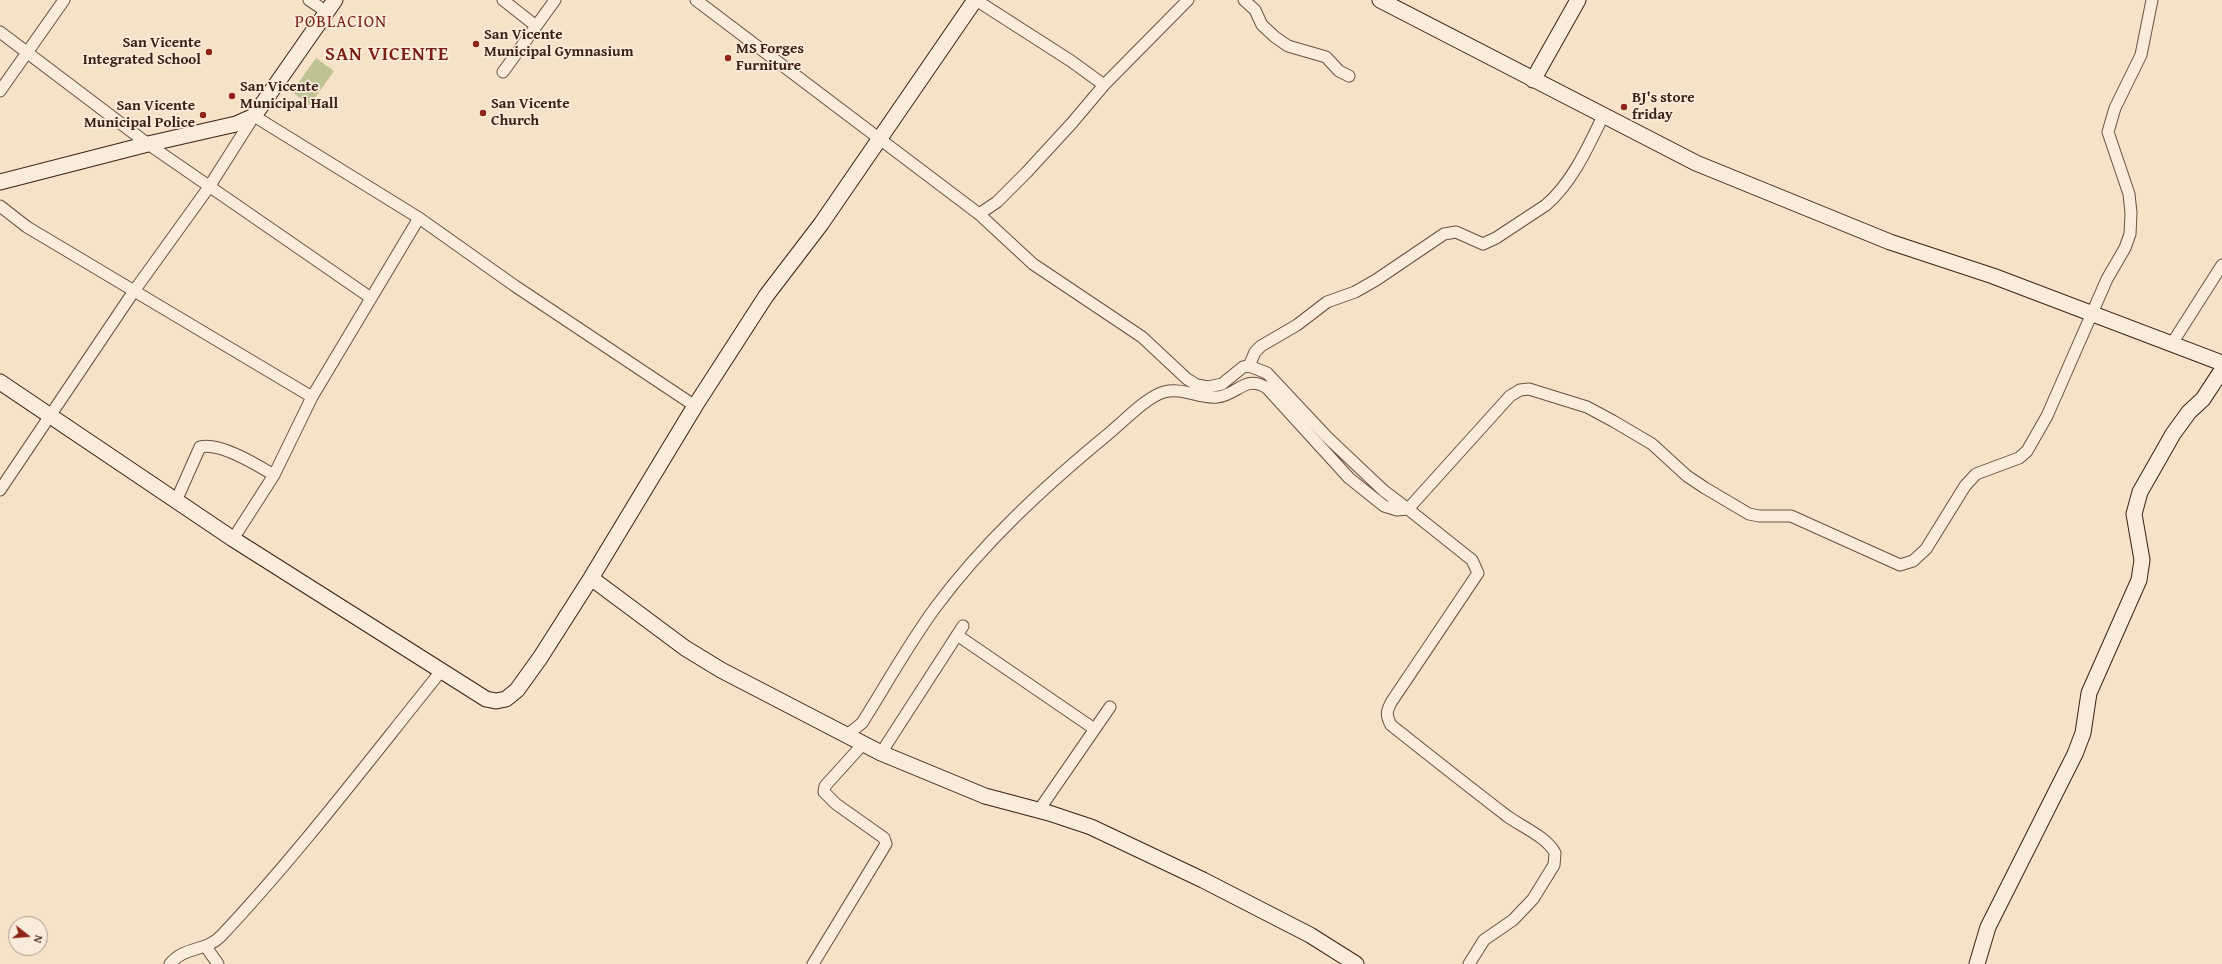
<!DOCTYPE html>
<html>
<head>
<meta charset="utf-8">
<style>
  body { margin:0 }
  #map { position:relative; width:2222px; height:964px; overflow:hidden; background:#f6e2c6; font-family:"Gentium Book Plus",serif }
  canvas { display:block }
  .north { position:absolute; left:8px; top:916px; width:40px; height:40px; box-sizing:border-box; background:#f9ecda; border:1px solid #ad9a8c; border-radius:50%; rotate:107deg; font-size:11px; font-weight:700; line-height:16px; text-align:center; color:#3c2016 }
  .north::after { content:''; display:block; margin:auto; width:14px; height:18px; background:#8f2418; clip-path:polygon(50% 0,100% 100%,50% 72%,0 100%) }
</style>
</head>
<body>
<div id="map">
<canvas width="2222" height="964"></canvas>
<div class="north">N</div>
</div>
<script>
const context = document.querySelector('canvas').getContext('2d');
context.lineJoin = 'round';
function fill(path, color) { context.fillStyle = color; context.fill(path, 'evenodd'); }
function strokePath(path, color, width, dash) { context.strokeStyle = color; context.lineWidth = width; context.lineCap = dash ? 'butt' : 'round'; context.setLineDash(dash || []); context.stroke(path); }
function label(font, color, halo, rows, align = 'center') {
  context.font = font + ' "Gentium Book Plus",serif'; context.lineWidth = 3.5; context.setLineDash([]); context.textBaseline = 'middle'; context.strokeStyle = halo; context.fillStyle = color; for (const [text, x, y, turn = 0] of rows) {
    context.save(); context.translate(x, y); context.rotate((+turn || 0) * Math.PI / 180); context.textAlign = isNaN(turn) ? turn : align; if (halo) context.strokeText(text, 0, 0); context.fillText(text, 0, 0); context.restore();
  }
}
const green = new Path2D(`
  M316,58L334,71L310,105L292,92Z`);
const street = new Path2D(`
  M309,0L327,12
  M503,0L536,26
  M696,0L979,214L1033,264L1142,337L1187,379L1197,385L1208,387L1222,384L1243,367L1249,366L1267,373L1327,437L1384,491L1408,509
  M976,0L1071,61L1104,85
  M1244,0L1255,10L1262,25L1275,37L1288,46L1326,57L1339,71L1349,76
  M0,32L148,144L371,298
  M503,72L555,0
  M0,91L64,0
  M0,206L27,227L312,397
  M979,214L997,202L1026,173L1072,123L1104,85L1188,0
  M2171,345L2222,265
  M1249,366L1255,352L1261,346L1297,325L1327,302L1355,292L1376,280L1444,234L1456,232L1483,244L1496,238L1546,205C1572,183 1588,147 1603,116
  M0,490L134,291L209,187L254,116L419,218L515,286L695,406
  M176,501L200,447C220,442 257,465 274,475
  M233,539L274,475L312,397L419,218
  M957,635L1093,728
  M847,735L862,723C886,685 908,645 935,608C983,543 1044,487 1107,435C1122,423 1146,397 1164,392C1183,387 1199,399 1217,397C1238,395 1245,374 1267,388L1349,478L1384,506L1397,510L1408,509
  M881,753L963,626
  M1039,810L1110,707
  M206,947L218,964
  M170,964C184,946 206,952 221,936C300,852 370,759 442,670
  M813,964L886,844L884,838L836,804L824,792L825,786L863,744
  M1469,964L1484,940L1513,920L1533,899L1554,865L1555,853C1547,837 1522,827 1507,816C1468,786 1430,756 1391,725C1386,716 1386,711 1392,701L1478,573L1472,560L1408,509L1510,396L1520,390L1529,389L1587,407L1613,421L1652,444L1687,476L1705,488L1749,514L1759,516H1791L1900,565L1913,561L1926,549L1965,486L1976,474L2019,458L2027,451L2047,416L2107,279L2125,248L2130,234L2131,213L2129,194L2108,132L2115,108L2141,55L2152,0`);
const secondary = new Path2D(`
  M1380,0L1696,163L1890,242L1993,276L2222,363
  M1533,80L1578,0
  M0,182L148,144L236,124L254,116L335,0
  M0,382L233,539L486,699L496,701L506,699L517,690L540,658L591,578L695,406L766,296L821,224L975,0
  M591,578L685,648L721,670L881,753L985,796L1049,813L1091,827L1203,880L1310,935L1356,964
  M1977,964L1988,927L2075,754L2083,733L2089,693L2139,580L2142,560L2134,514L2140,492L2173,434L2189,412L2203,399L2222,370`);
const markers = [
  [476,44,4,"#8f2418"],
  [209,52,4,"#8f2418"],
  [728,58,4,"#8f2418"],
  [232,96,4,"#8f2418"],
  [1624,107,4,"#8f2418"],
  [483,113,4,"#8f2418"],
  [203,115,4,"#8f2418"]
];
const poiNames = [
  ["San Vicente",484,35],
  ["Municipal Gymnasium",484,52],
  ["San Vicente",201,43,"right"],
  ["Integrated School",201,60,"right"],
  ["MS Forges",736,49],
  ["Furniture",736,66],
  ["San Vicente",240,87],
  ["Municipal Hall",240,104],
  ["BJ's store",1632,98],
  ["friday",1632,115],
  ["San Vicente",491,104],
  ["Church",491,121],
  ["San Vicente",195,106,"right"],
  ["Municipal Police",195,123,"right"]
];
const quarterNames = [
  ["POBLACION",341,23]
];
const districtNames = [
  ["SAN VICENTE",387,55]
];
fill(green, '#bfc293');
strokePath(street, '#6a5042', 13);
strokePath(secondary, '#3c2016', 17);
strokePath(street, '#f9ecda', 11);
strokePath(secondary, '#f9ecda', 15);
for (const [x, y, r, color] of markers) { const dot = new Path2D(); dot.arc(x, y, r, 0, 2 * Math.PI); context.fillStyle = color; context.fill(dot); strokePath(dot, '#f9ecda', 1.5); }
label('bold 15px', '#3c2016', '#f9ecda', poiNames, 'left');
context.letterSpacing = '1px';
label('17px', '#7a1f14', '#f9ecda', quarterNames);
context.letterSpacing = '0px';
context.letterSpacing = '1px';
label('bold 19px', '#7a1f14', '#f9ecda', districtNames);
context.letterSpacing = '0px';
</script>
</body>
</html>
